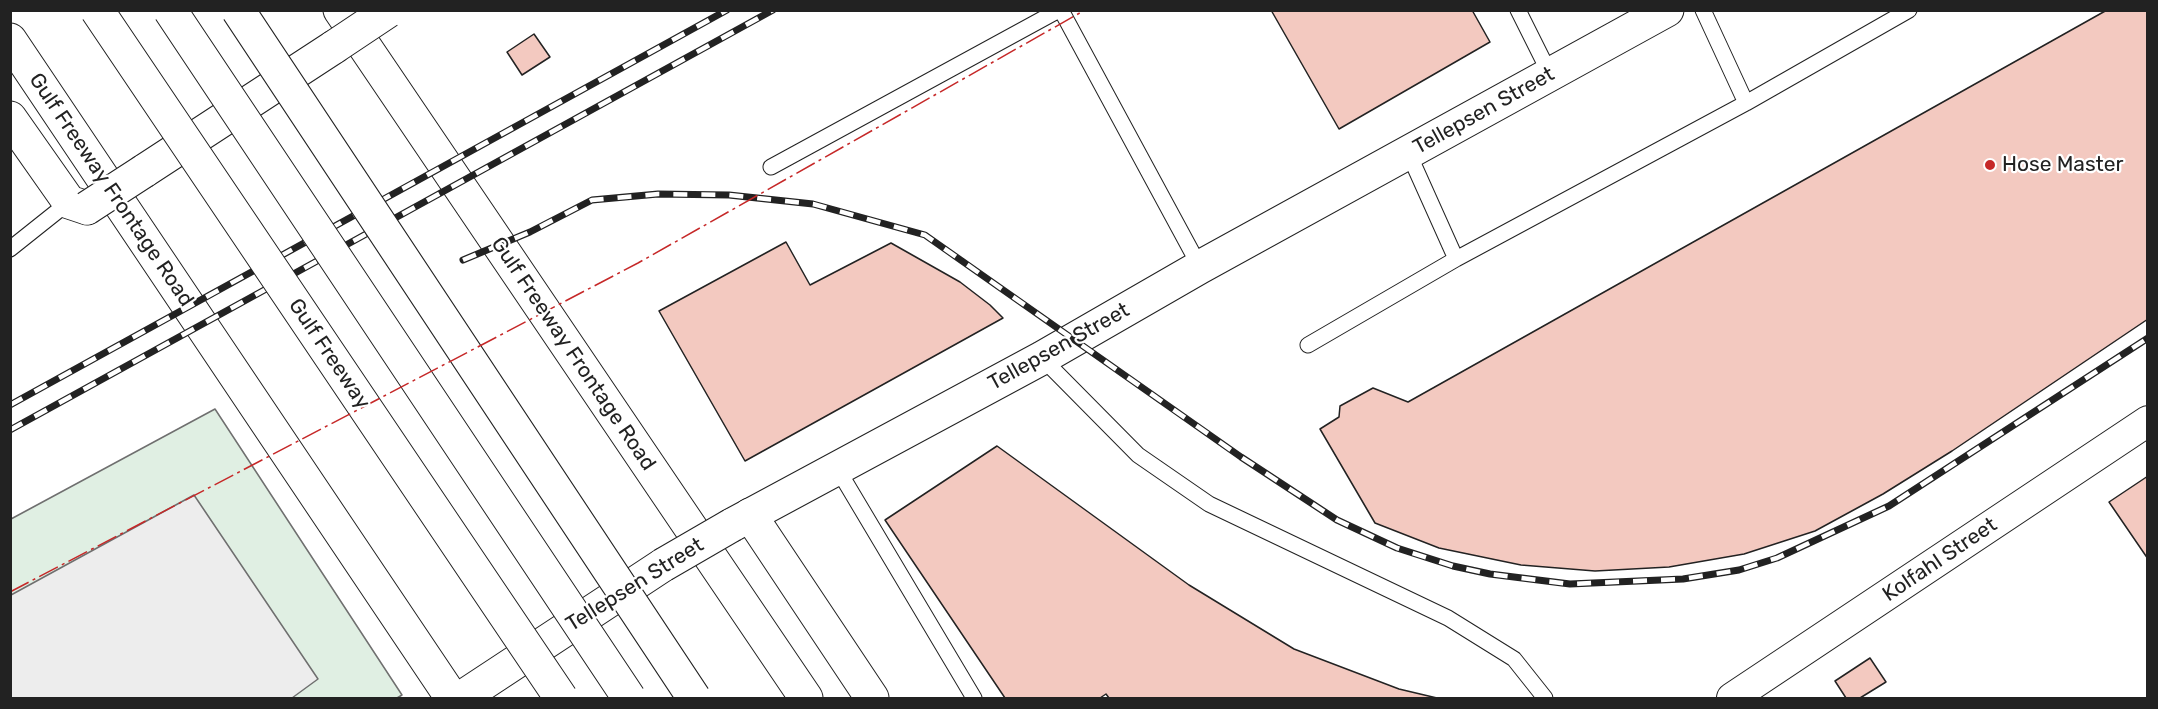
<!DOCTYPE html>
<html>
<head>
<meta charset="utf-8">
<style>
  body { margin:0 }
  #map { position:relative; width:2158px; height:709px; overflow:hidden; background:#fff; font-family:Rubik,sans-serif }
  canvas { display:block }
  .frame { position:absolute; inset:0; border:12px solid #222; pointer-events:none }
</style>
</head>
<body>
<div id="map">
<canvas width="2158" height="709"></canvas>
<div class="frame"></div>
</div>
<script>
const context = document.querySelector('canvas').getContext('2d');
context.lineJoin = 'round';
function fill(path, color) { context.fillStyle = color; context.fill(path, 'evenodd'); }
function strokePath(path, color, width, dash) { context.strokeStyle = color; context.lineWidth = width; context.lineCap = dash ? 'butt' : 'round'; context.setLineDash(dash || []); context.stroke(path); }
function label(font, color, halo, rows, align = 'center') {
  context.font = font + ' Rubik,sans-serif'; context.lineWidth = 4.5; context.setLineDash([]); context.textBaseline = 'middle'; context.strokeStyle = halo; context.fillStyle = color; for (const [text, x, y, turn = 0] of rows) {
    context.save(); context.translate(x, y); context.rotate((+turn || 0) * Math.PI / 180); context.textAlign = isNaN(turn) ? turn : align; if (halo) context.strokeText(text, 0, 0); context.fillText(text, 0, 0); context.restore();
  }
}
const green = new Path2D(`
  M215,409L402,695L397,698H11V519Z`);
const parking = new Path2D(`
  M194,495L318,679L292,698H11V595Z`);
const building = new Path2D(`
  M1271,10H1472L1490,42L1339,129Z
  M2107,10H2148V319L1952,451L1883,494L1815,531L1744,554L1669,567L1595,571L1521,565L1439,548L1375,523L1320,429L1339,417L1340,406L1373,388L1408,402Z
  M534,34L550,57L522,75L507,52Z
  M786,242L810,285L891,243L960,282L990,305L1003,318L745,461L659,311Z
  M997,446L1189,585L1294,649L1399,689L1437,698H1109L1106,694L1100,698H1005L885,520Z
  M2148,476V559L2109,502Z
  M1870,658L1886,682L1860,698H1846L1835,681Z`);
const service = new Path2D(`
  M1061,10L1200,267
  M1518,10L1550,74
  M1703,10L1746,103
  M1408,152L1456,259
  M771,167L1059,10
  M10,249L69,202
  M1308,345L1456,259L1746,103L1909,10
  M1042,358L1138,455L1209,504L1448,618L1514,659L1545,698
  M837,468L974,698`);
const minor = new Path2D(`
  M1732,698L2148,421`);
const tertiary = new Path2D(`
  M732,525L1042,358L1200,267L1667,10
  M461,698L663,565`);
const secondary = new Path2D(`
  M340,10L806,698
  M10,40L452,698
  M10,118L69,202L87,208
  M144,171L334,47
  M750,515L872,698`);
const rail = new Path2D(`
  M463,260L530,232L592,200L658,194L729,195L813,204L925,235L1241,457L1337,520L1397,548L1453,566L1490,574L1570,584L1683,579L1739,570L1777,558L1889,506L2148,338
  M10,405L727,10
  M10,430L773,10`);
const tertiaryBridge = new Path2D(`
  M663,565L732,525`);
const secondaryBridge = new Path2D(`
  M334,47L388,11
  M87,208L144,171`);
const motorwayBridge = new Path2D(`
  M97,10L561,698
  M170,10L629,698
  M238,10L694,698`);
const power = new Path2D(`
  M10,592L638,263L1085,10`);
const markers = [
  [1990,165,6,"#c62828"]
];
const streetNames = [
  ["Tellepsen Street",1484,111,-29],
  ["Gulf Freeway Frontage Road",111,190,56],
  ["Tellepsen Street",1059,347,-29],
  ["Gulf Freeway",329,354,56],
  ["Gulf Freeway Frontage Road",573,354,56],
  ["Kolfahl Street",1940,560,-34],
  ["Tellepsen Street",635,585,-32]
];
const poiNames = [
  ["Hose Master",2002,165]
];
fill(green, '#e0efe3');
strokePath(green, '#6f6f6f', 1.5);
fill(parking, '#ededed');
strokePath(parking, '#6f6f6f', 1.5);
fill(building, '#f3c9c0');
strokePath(building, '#222', 1.5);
strokePath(service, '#222', 17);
strokePath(minor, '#222', 32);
strokePath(tertiary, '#222', 35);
strokePath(secondary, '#222', 35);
strokePath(service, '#fff', 15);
strokePath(minor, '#fff', 30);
strokePath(tertiary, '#fff', 33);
strokePath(secondary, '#fff', 33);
strokePath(rail, '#222', 7);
strokePath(rail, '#fff', 4.5, [14]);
strokePath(tertiaryBridge, '#222', 35, []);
strokePath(secondaryBridge, '#222', 35, []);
strokePath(motorwayBridge, '#222', 35, []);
strokePath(tertiaryBridge, '#fff', 33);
strokePath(secondaryBridge, '#fff', 33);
strokePath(motorwayBridge, '#fff', 33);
strokePath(power, '#c62828', 1.5, [21, 4.5, 3, 4.5]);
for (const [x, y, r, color] of markers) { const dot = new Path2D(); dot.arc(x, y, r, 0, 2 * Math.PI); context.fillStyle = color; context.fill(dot); strokePath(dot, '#fff', 2); }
label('21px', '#222', '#fff', streetNames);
label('21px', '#222', '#fff', poiNames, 'left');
</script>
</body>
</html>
